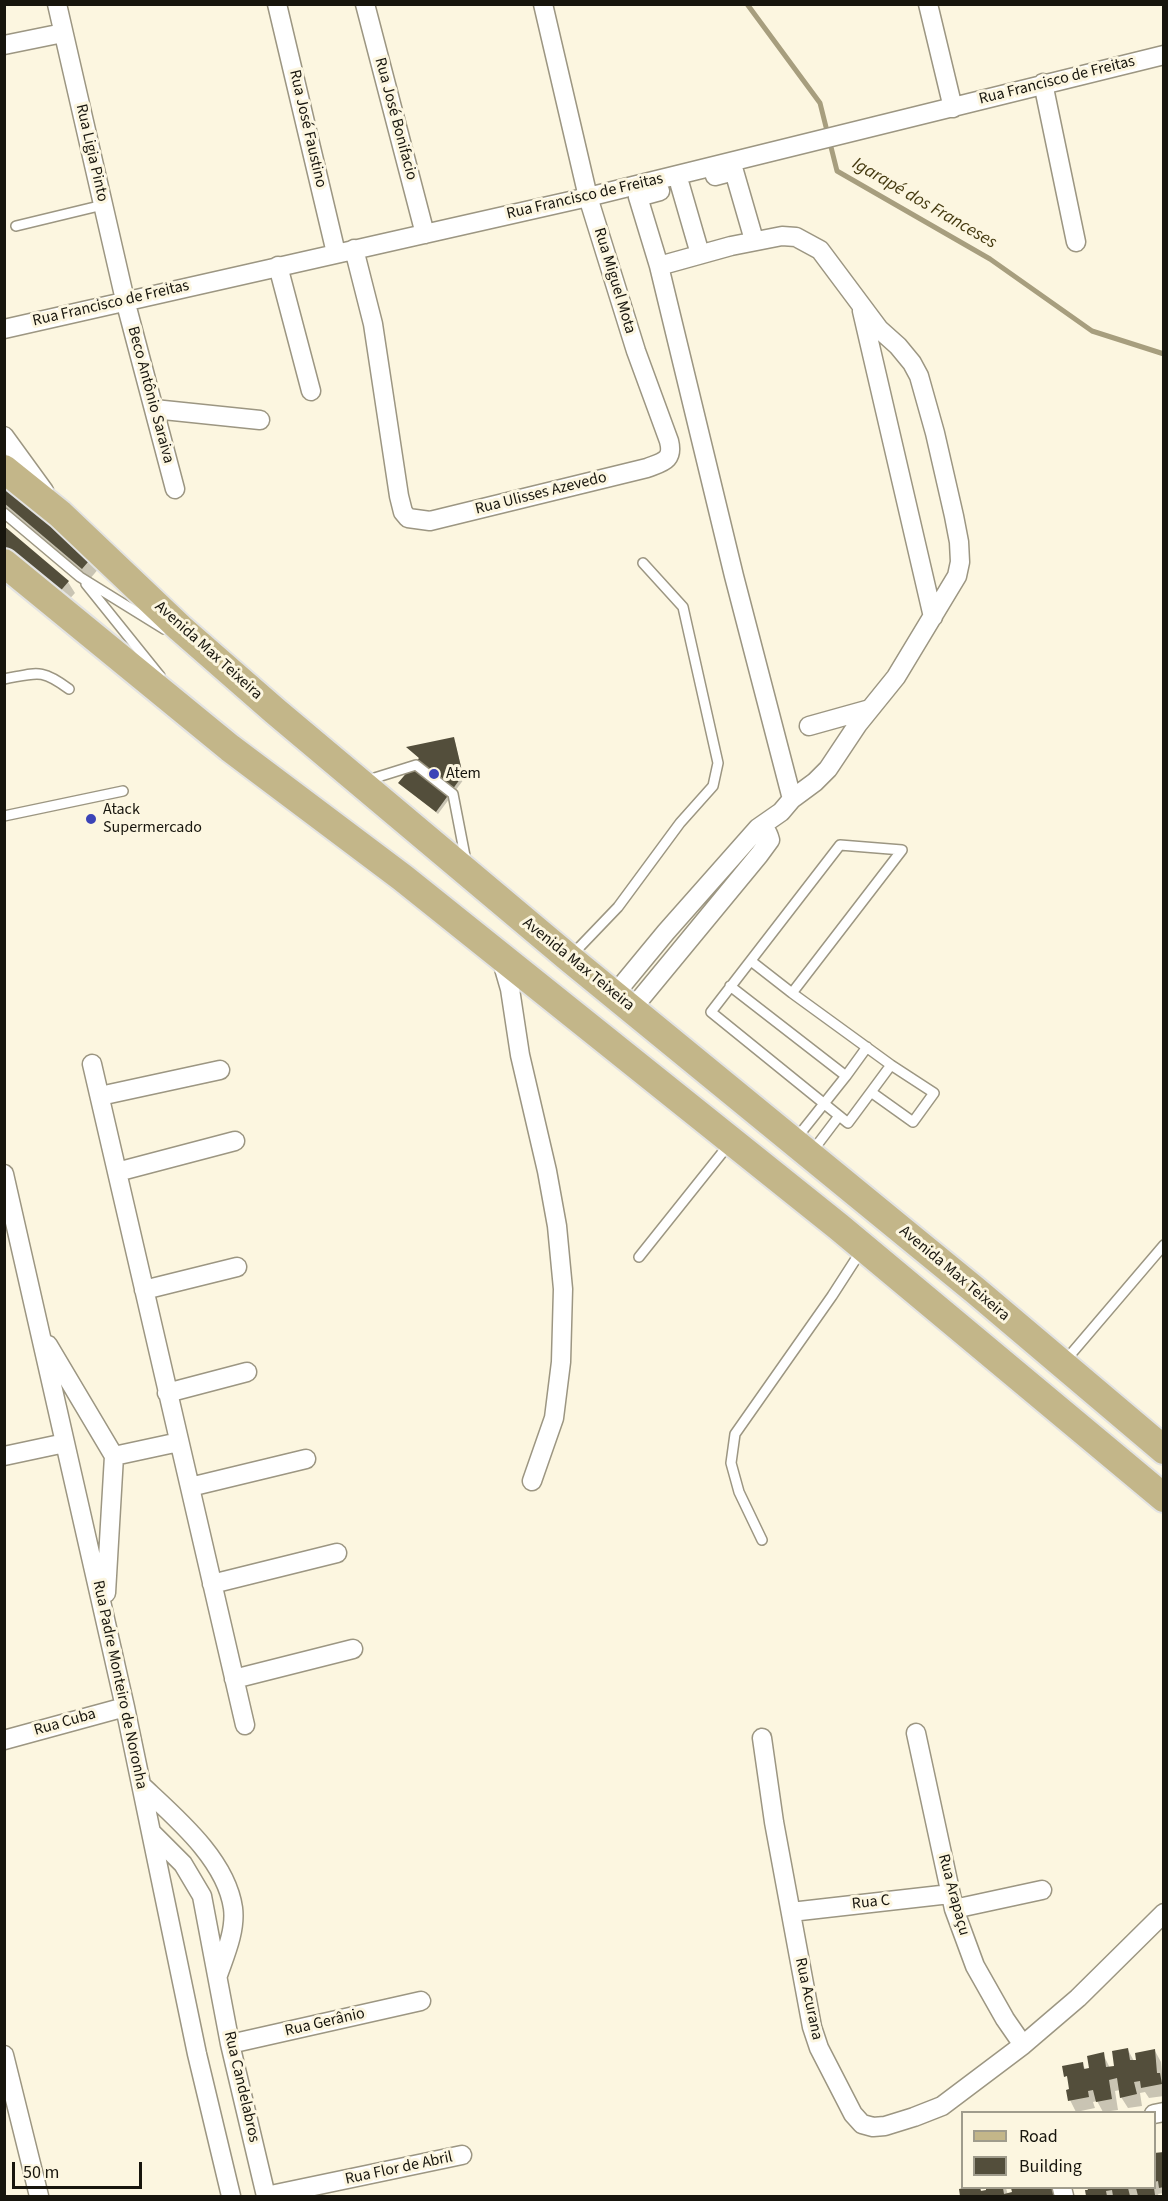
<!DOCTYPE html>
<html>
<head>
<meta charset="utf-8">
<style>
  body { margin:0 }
  #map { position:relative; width:1168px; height:2201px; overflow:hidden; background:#fcf6e0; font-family:"Source Sans 3",sans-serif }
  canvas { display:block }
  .frame { position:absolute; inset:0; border:6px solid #17150d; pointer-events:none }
  .legend { position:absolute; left:961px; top:2111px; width:195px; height:78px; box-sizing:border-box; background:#fcf6e0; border:2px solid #a09c8c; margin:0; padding:8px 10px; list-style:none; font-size:18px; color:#17150d }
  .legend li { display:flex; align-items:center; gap:12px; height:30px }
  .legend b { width:30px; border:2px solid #a09c8c }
  .scale { position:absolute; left:12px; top:2162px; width:130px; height:27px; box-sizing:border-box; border:3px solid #17150d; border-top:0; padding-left:8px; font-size:18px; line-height:21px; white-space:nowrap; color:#17150d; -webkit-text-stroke:4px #fcf6e0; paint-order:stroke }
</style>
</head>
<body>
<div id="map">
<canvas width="1168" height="2201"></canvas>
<div class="frame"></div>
<ul class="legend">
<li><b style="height:8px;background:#c3b689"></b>Road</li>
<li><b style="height:16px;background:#534e3b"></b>Building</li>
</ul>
<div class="scale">50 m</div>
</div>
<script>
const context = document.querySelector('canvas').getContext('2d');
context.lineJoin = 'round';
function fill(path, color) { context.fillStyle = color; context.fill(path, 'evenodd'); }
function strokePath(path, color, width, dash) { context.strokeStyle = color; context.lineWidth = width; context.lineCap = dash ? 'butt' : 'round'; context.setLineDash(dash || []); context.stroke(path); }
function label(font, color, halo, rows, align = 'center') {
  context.font = font + ' "Source Sans 3",sans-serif'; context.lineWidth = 6; context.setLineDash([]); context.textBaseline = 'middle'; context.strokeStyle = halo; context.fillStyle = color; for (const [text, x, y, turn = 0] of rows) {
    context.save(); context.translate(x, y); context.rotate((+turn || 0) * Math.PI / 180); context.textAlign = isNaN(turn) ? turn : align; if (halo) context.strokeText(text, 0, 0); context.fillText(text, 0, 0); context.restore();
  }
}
const shadow = new Path2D(`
  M4,480L100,567L89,580L4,508Z
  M4,555L68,582L75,593L64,605Z
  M455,742L464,779L438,814L400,783L420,759L408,748Z
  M1128,2050L1134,2061L1155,2051L1161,2062L1164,2096L1149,2098L1145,2092L1140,2093L1142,2106L1128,2108L1121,2097L1120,2090L1115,2091L1118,2110L1103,2112L1097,2101L1093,2102L1095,2108L1076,2112L1070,2100V2084L1064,2068L1082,2064L1086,2070L1091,2069L1103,2054L1110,2068L1116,2067Z
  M1164,2153V2193L1158,2194L1159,2196H1140L1139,2195L1134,2196H1087L1086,2191H1089V2188H1154V2161Z
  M973,2188H980L982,2192L988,2191L987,2188H1006L1008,2195L1014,2194L1012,2188H1059L1057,2196H962L961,2190Z`);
const stream = new Path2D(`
  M747,4L820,103L837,171L990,259L1092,331L1164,354`);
const building = new Path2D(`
  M4,478L94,555L82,569L4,503Z
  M4,526L69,581L57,595L4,550Z
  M454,737L463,775L436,812L398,783L419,758L406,747Z
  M1128,2048L1130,2060H1136L1135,2053L1155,2049L1157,2073H1160L1162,2084L1141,2088L1140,2081L1134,2082L1137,2094L1120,2098L1117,2078L1109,2080L1112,2099L1096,2102L1093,2090L1088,2091L1089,2097L1068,2101L1066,2090L1069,2089L1067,2076L1064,2077L1062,2066L1083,2062L1084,2069L1089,2068L1087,2056L1104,2052L1106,2067L1114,2066L1112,2051Z
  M1164,2152V2187L1159,2188L1158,2181L1154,2182V2153Z
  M965,2188H980L981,2191L986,2190V2188H1003L1004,2194L1012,2192L1011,2188H1052L1054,2196H960L959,2189Z
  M1087,2188H1128L1130,2196H1113L1112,2190L1106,2191L1107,2196H1086L1085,2190H1088Z
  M1136,2188H1154L1155,2195L1138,2196Z`);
const lane = new Path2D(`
  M16,226L103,205
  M4,513L80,577L164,629
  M86,584L160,676
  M4,679C37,673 41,668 69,689
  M365,781L416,765L453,794L466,861
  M4,816L123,791
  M840,845L902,850L792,993L891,1065L934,1093L913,1122L871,1092L848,1123L711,1012Z
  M571,956L618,907L680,823L713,786L718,763L683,607L643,563
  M751,961L792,993
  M730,986L846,1076L867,1047
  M871,1092L891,1065
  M795,1140L846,1076
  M811,1153L839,1116
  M639,1257L730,1143
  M1065,1361L1164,1245
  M762,1540L739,1492L731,1463L735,1434L832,1296L861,1251`);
const street = new Path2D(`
  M57,4L125,300L175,489
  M277,4L336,253
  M365,4L425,234
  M928,4L953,108
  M4,45L63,33
  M1043,83L1076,242
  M715,176L734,171L754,240
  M680,185L700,254
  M354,249L373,324L399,496L403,512L408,518L430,521L647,468C662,462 674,461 669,441L636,351L588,197L543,4
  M278,266L311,391
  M659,266L638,197L660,191
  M862,311L933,617
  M4,329L588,197L1164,55
  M154,409L260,420
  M4,436L44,491
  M809,726L870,709
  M501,958L510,989L520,1055L547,1171L557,1226L563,1289L561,1362L554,1418L532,1481
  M614,995L666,932L758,828L781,812L792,799L815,782L828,769L858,724L896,677L957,576L960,562L959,542L954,516L935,433L919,376L912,363L898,346L879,329L820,250L796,237L782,236L731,246L659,266L734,576L792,799
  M632,1009L759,855L770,840C768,832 766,829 758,828
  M92,1064L245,1725
  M100,1096L220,1070
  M117,1172L235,1141
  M4,1174L125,1707L197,2054L231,2196
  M144,1290L237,1267
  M48,1345L114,1456L106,1593
  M167,1393L247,1372
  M4,1456L65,1443
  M114,1456L179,1442
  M190,1487L306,1459
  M212,1584L337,1553
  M234,1679L353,1649
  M916,1733L954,1909L975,1966L1005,2019L1023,2045
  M762,1738L774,1822L812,2027L819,2048L853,2114L862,2124L873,2127L885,2126L914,2117L942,2106L1023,2045L1078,1998L1164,1913
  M4,1740L125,1707
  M141,1785C175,1817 226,1859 233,1908C236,1930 225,1955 218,1975
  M151,1832L183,1864L202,1896L230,2044L266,2196L462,2155
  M954,1909L1042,1890
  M791,1912L950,1894
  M230,2044L421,2001
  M4,2055L39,2196
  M1154,2114L1164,2112
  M1062,2188L1064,2196`);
const primary = new Path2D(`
  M4,469L60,514L180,628L275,711L569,958L976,1291L1164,1450
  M4,563L230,748L403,878L839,1227L1164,1498`);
const markers = [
  [434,774,6,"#3b43b7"],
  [91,819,6,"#3b43b7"]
];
const streetNames = [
  ["Rua Francisco de Freitas",1057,81,-14],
  ["Rua José Bonifacio",395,119,75],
  ["Rua José Faustino",307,129,77],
  ["Rua Ligia Pinto",91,153,77],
  ["Rua Francisco de Freitas",585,197,-13],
  ["Rua Miguel Mota",614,281,73],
  ["Rua Francisco de Freitas",111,304,-13],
  ["Beco Antônio Saraiva",150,395,75],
  ["Rua Ulisses Azevedo",541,494,-14],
  ["Avenida Max Teixeira",208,651,42],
  ["Avenida Max Teixeira",578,965,39],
  ["Avenida Max Teixeira",954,1274,40],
  ["Rua Padre Monteiro de Noronha",119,1685,78],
  ["Rua Cuba",65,1723,-16],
  ["Rua Arapaçu",953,1895,75],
  ["Rua C",871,1903,-6],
  ["Rua Acurana",808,1999,78],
  ["Rua Gerânio",325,2023,-13],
  ["Rua Candelabros",241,2087,77],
  ["Rua Flor de Abril",399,2169,-12]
];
const poiNames = [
  ["Atem",446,774],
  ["Atack",103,810],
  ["Supermercado",103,828]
];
const waterNames = [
  ["Igarapé dos Franceses",924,204,30]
];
fill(shadow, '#0003');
strokePath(stream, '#a79e7e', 5);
fill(building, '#534e3b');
strokePath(lane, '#9c9682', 12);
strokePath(street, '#9c9682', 21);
strokePath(primary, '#e3e3e2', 32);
strokePath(lane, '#fff', 9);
strokePath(street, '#fff', 18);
strokePath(primary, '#c3b689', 28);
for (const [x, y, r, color] of markers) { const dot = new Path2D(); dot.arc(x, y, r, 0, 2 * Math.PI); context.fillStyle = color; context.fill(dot); strokePath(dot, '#fcf6e0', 2); }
label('16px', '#17150d', '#fcf6e0', streetNames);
label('16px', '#17150d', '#fcf6e0', poiNames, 'left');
label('italic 18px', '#44390f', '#fcf6e0', waterNames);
</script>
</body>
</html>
